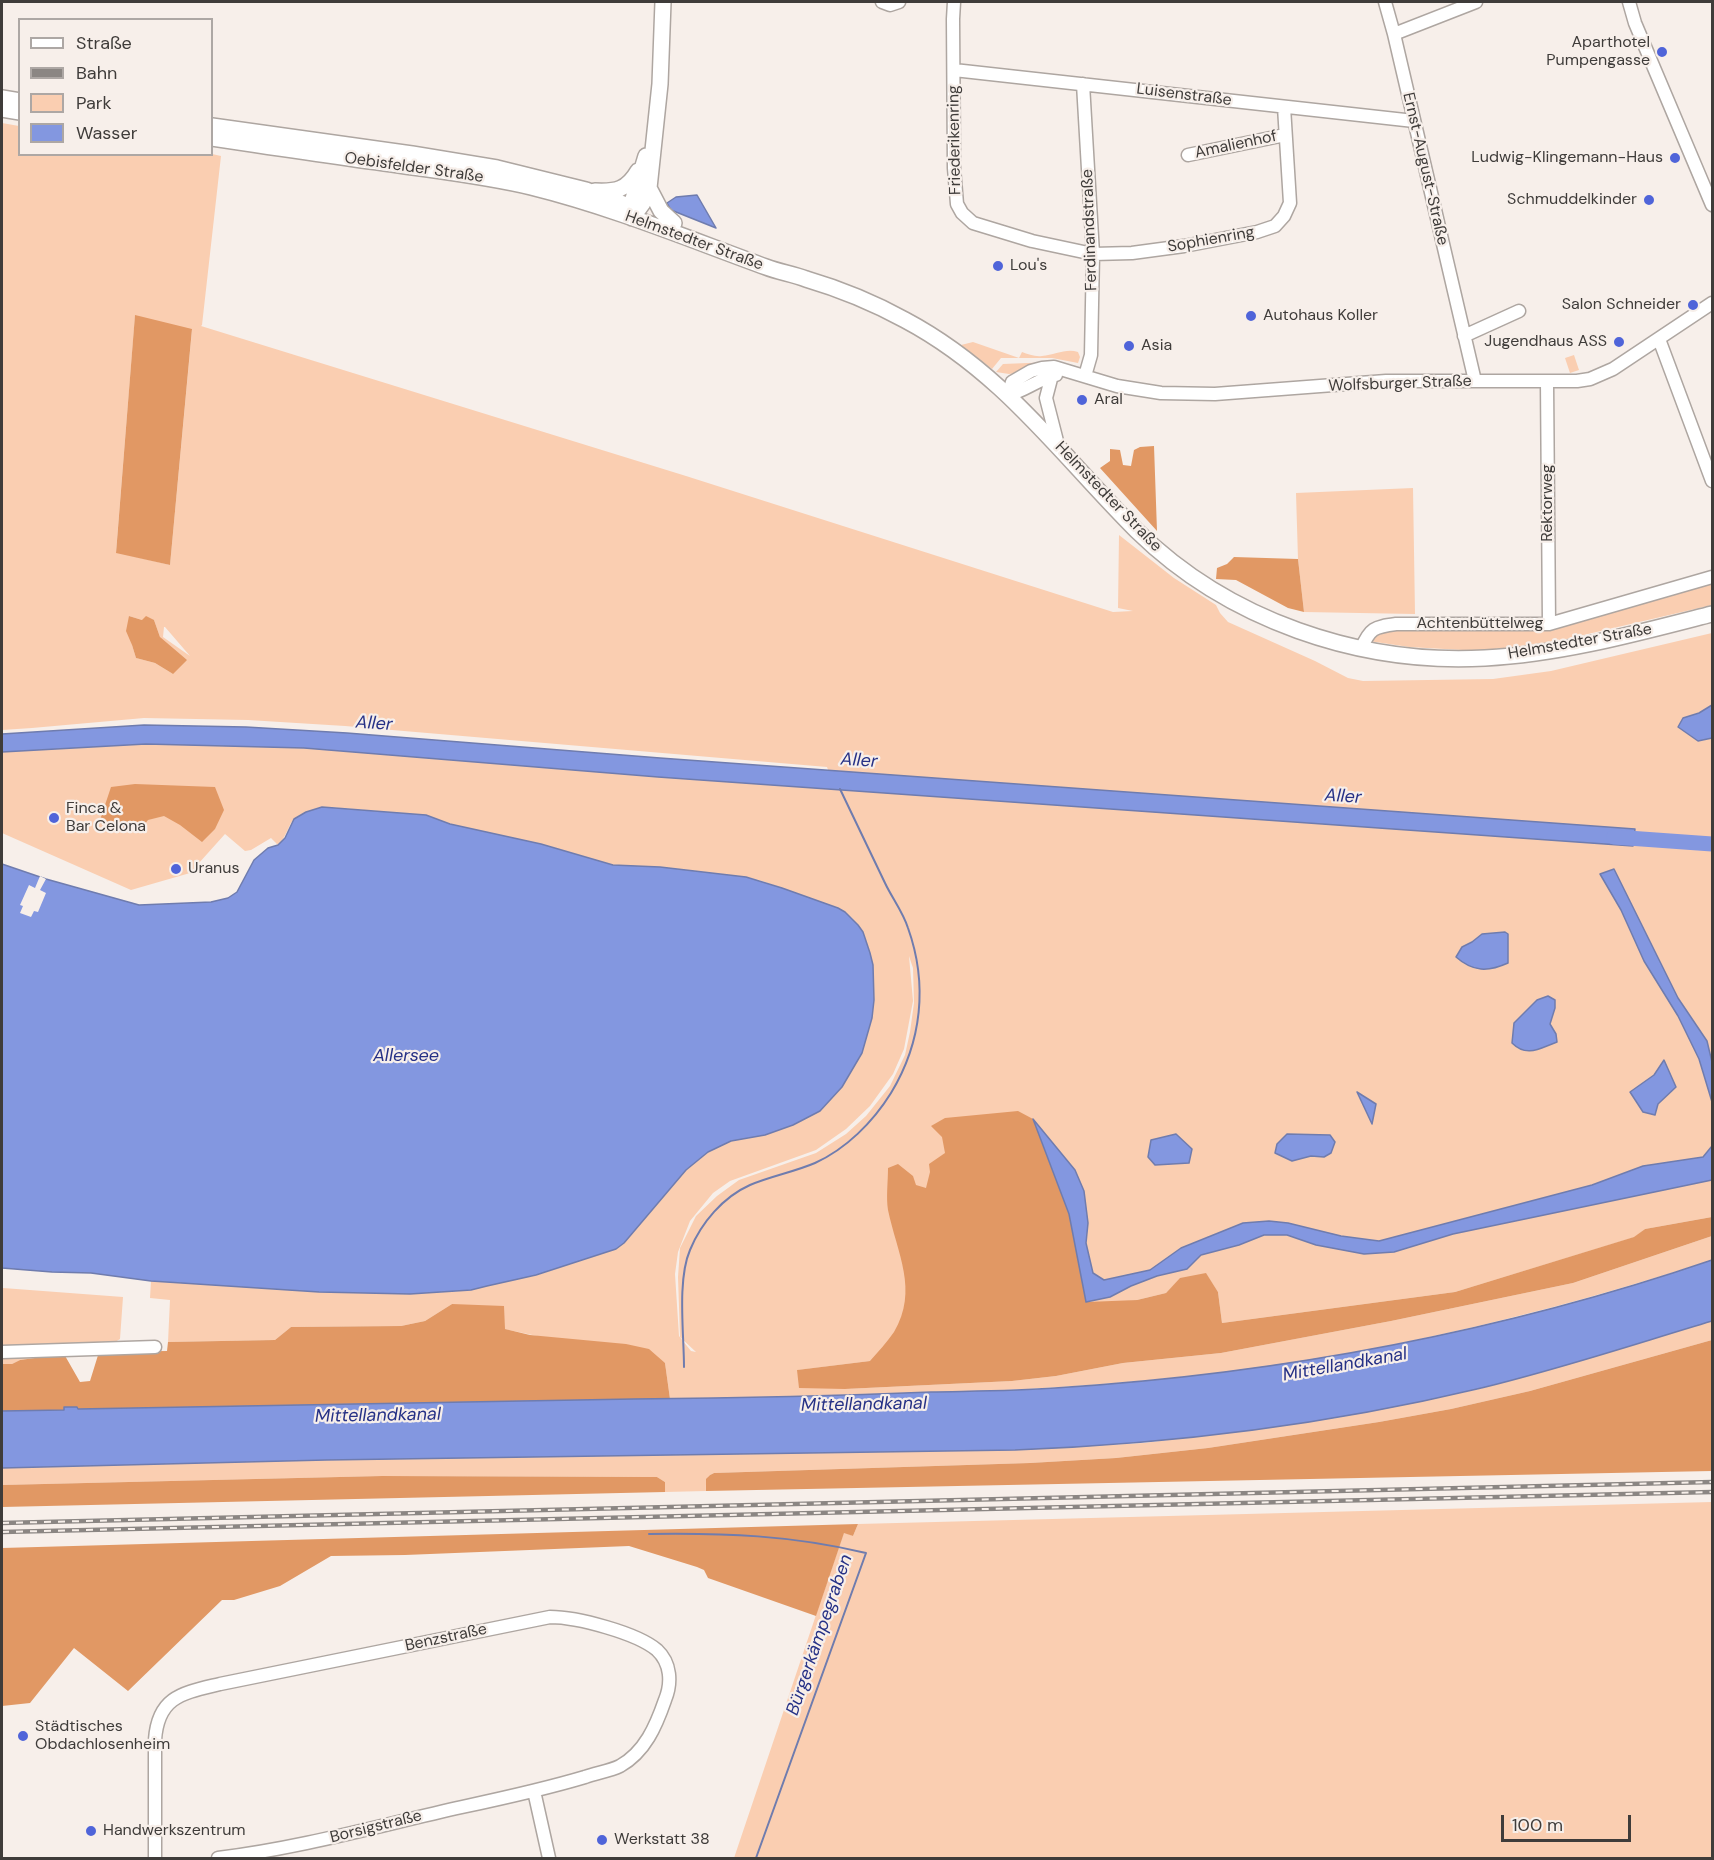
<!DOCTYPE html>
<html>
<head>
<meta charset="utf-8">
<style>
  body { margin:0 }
  #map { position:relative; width:1714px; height:1860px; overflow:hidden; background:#f7efea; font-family:"DM Sans",sans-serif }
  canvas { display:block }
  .frame { position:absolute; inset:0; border:3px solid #3f3c3a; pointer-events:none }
  .legend { position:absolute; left:18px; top:18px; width:195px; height:138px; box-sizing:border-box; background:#f7efea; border:2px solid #ada7a4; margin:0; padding:8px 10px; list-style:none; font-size:18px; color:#3f3c3a }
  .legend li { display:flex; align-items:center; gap:12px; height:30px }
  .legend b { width:30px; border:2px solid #ada7a4 }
  .scale { position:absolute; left:1501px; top:1815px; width:130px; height:27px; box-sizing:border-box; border:3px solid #3f3c3a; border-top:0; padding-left:8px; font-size:18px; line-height:21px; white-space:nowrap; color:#3f3c3a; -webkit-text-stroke:4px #f7efea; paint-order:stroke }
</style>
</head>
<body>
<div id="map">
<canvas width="1714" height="1860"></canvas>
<div class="frame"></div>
<ul class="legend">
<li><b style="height:8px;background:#fff"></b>Straße</li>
<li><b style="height:8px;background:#8b8683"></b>Bahn</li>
<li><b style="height:16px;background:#faceb1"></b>Park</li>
<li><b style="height:16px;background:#8397e0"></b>Wasser</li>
</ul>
<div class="scale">100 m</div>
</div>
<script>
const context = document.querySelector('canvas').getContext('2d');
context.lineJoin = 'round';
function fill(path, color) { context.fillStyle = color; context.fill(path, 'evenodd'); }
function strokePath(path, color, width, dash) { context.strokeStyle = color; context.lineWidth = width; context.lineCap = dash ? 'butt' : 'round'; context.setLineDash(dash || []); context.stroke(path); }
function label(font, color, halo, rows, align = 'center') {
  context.font = font + ' "DM Sans",sans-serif'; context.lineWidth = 4.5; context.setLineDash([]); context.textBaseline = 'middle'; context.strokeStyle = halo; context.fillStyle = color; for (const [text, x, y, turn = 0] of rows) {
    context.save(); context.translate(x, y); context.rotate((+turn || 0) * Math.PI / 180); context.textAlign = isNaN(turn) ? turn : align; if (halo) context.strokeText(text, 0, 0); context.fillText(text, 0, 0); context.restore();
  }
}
const green = new Path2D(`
  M2,123L19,126L20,154H212L221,156L202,325L201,326L686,476L1113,612L1133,611L1118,608L1119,535L1174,578L1216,605L1220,613L1228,622L1315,661L1348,678L1363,681L1493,679L1551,671L1712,633V1217L1645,1229L1635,1237L1455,1292L1222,1323L1218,1292L1206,1274L1179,1280L1166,1293L1137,1300L1121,1302L870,1361L798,1370L845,1389L1012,1381L1056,1376L1123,1363L1221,1353L1391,1321L1573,1283L1712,1236V1260C1542,1315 1368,1357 1190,1376C1017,1395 843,1395 670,1399L665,1363L504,1329L452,1304L425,1321L401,1326L291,1327L275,1340L168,1342L170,1300L150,1298L151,1281L319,1292L410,1294L460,1291L537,1275L616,1249L624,1243L686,1170L708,1152L731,1141L765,1135L793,1125L820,1111L842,1087L862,1053L872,1018L870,953L863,932L852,918L838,908L762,881L746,877L661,867L613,865L541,844L450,824L426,815L328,807C316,808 296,813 290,825C286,833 284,839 278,845L271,838L251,850L245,851L225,834L190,873L131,890L2,833V752L146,744L304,748L658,777L835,789L827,767L345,726L248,720L144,718L32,728L2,730ZM135,316L192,330L170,565L116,552ZM129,616L142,620H154L173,674L155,663L136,658L132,645ZM164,627H165L190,656L163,637ZM909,956L913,968L914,1003L910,1032L905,1055L890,1086L866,1116L846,1134L816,1153L739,1180L717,1196L696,1216L680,1248L678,1277L680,1337L696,1352L691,1351L679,1336L675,1274L678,1252L690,1221L713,1193L730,1181L816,1150L846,1129L870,1106L893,1074L904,1049L913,1001Z
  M973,342L1019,358L1022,352C1028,354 1035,357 1042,356C1055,355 1066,348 1078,352L1080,357L1078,363L1052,358H1001L992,369L961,345Z
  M1574,355L1579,370L1570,373L1565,358Z
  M1053,362L1068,365V367L1009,374L996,372L1003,364Z
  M1413,488L1415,614L1304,612L1298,559L1296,493Z
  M1712,581V605L1558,641L1480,651L1409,647L1369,641L1372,635L1383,630L1549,628Z
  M3,1288L123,1297L120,1339L99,1352L64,1354L20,1360L12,1364H2V1303Z
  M1712,1321V1340L1530,1391L1451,1409L1379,1422L1208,1448L1116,1458L1030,1463L714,1473C705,1476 706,1483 706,1491L665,1492V1482L657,1477L382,1476L2,1485V1468L326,1460L1015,1450L1144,1443L1336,1418L1404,1405L1479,1389Z
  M1712,1502V1858H734L844,1532L853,1536L858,1524Z`);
const forest = new Path2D(`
  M135,315L192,329L170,565L116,553Z
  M1154,446L1157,531L1100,468L1110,461V449L1120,450L1123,465L1131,466L1134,450L1140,447Z
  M1234,557L1298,559L1304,612L1288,608L1236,580L1216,579L1217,568L1227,564Z
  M129,616L142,620L146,616L154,620L160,637L187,660L173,674L155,663L136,658L132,645L126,631Z
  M135,784L215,787L224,810L215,829L202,842L180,825L164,816L148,820L139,831L108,827L99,823L111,787Z
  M1018,1111L1033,1119L1069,1214L1087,1302L1137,1300L1166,1293L1180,1278L1206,1273L1218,1292L1222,1323L1455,1292L1634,1237L1645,1229L1712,1217V1236L1573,1283L1391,1321L1221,1353L1123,1363L1056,1376L1012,1381L845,1389L799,1388L797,1370L870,1361C878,1352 887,1342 894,1332C919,1290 897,1253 888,1210C886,1197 888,1182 888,1168L898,1164L913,1176L916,1185L926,1188L930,1172L929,1164L945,1153L942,1137L931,1126L945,1118Z
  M452,1304L504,1306L505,1329L530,1335L626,1344L649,1349L665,1363L670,1399L77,1409V1407H64V1410L2,1411V1364H12L20,1360L64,1354L80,1382L90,1381L99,1352L167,1351L168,1342L275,1340L291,1327L401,1326L425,1321Z
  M1712,1340V1471L706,1491V1479L710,1475L714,1473L1030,1463L1116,1458L1208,1448L1379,1422L1451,1409L1530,1391Z
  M382,1476L657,1477L665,1482V1492L2,1507V1485Z
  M858,1524L853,1536L844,1533L816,1616L708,1578L704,1570L697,1567L629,1546L405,1555L331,1556L280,1586L234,1600H222L128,1691L74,1648L30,1703L2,1706V1548Z`);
const water = new Path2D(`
  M697,195L716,228L671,210L667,203L676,197Z
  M1712,705V738L1698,741L1678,727L1683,718L1699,713Z
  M144,725L246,727L347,733L660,758L1635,829L1633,846L658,777L304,748L146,744L2,752V734Z
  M322,807L426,815L450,824L541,844L613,865L660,867L746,877L782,888L838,908L845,912L858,925L863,932L870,953L873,965L874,1000L872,1018L862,1053L842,1087L820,1111L793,1125L765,1135L731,1141L708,1152L686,1170L624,1243L616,1249L536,1275L487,1286L471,1290L410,1294L319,1292L151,1281L91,1273L52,1272L2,1268V864L46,879L139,905L211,902L228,898L237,892L254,860L268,848L278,845L285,838L294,819L306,812Z
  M1614,869L1678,998L1707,1041L1712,1062V1102L1699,1059L1678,1016L1644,961L1621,910L1600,874Z
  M1505,932L1508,934V963C1488,972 1473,972 1456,957L1462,947L1472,942L1482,934Z
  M1548,996L1555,1000V1008L1550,1024L1556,1034L1557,1042C1540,1048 1527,1058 1512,1043L1514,1023L1537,1000Z
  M1664,1060L1676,1087L1658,1104L1655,1115L1643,1112L1630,1092L1654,1075Z
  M1357,1092L1376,1104L1372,1124Z
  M1033,1119L1075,1170L1084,1191L1088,1223L1086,1243L1093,1273L1104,1280L1150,1270L1181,1248L1243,1223L1269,1221L1288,1223L1341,1236L1379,1241L1592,1185L1643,1166L1703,1157L1712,1146V1180L1453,1234L1394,1252L1364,1254L1316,1245L1287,1235H1264L1239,1245L1201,1255L1187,1269L1157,1276L1131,1286L1110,1297L1086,1302L1069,1214Z
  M1176,1134L1192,1149L1189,1163L1155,1165L1148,1157L1151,1140Z
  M1287,1134L1330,1135L1335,1142L1331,1153L1324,1157L1311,1156L1292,1161L1275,1153L1277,1144Z
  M1712,1260V1321C1635,1344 1557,1370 1477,1389C1326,1425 1171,1444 1015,1450L326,1460L2,1468V1411L64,1410V1407H77L78,1409C263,1405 448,1402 633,1399C732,1398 832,1396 931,1392C973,1391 1014,1391 1055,1388C1278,1374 1501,1332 1712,1260Z`);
const pier = new Path2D(`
  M40,876L46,879L40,890L46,893L38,912L34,911L31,917L20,913L23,906L20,905L29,885L35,888Z`);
const stream = new Path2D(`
  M684,1367C684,1334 677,1280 690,1250C701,1223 723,1197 750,1185C771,1176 794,1172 815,1163C846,1149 873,1122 891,1093C922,1042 928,984 908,928C903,912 892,898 885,883C870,852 855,821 840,789
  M649,1534C725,1533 791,1535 866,1553L756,1858`);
const river = new Path2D(`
  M1614,837L1712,844`);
const minor = new Path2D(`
  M882,2L890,5L899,2
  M954,2L953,19L954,168L957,204L962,213L973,223L1032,241L1093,254L1132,253L1184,246L1257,232L1275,226L1284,216L1290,203L1284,107
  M1385,2L1394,34L1475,381
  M1629,2L1635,23L1712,205
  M1394,34L1476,2
  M954,70L1414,121
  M1083,84L1093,254L1091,355L1085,376
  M1188,155L1285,135
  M1464,336L1519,311
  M1659,339L1712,481
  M1052,375L1046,398L1058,445
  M1547,382L1549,624
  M1008,395L1012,382L1031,371L1042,368L1054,367L1117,386L1161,393L1215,394L1386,381H1577L1590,379L1613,369L1712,303
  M1008,395C1025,391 1038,379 1056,375
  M1361,649C1370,628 1374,627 1396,624H1549L1712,577
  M2,1352L155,1347
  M534,1791L549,1858
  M155,1858V1740C158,1696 183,1693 220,1684L550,1617C577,1617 637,1633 657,1650C671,1663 672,1683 665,1700C656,1726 645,1752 620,1766C610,1771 596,1773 585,1777C545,1789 504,1798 462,1807C381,1825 301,1848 218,1858`);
const major = new Path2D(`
  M2,98L20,101
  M2,109L20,112
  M212,126L412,154L497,168L586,190L634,208
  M212,138C272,147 332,156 392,164C438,171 485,176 531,187C612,207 689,239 766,267C779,272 793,274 806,279C840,289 874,303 905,320C1003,372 1061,455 1137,531C1228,620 1359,665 1485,658C1562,654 1638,633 1712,614
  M649,188L661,211L674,223
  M595,191C616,192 627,190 638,171
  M632,217L633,199L646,156
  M632,218L643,203L649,188L660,84L663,2`);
const rail = new Path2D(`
  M2,1523L1712,1482
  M2,1532L1712,1492`);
const markers = [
  [1662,52,6,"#4f64d9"],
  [1675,158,6,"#4f64d9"],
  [1649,200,6,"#4f64d9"],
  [998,266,6,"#4f64d9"],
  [1693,305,6,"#4f64d9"],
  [1251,316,6,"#4f64d9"],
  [1619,342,6,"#4f64d9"],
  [1129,346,6,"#4f64d9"],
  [1082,400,6,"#4f64d9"],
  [54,818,6,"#4f64d9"],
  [176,869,6,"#4f64d9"],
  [23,1736,6,"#4f64d9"],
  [91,1831,6,"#4f64d9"],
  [602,1840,6,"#4f64d9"]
];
const poiNames = [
  ["Aparthotel",1650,43,"right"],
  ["Pumpengasse",1650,61,"right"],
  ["Ludwig-Klingemann-Haus",1663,158,"right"],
  ["Schmuddelkinder",1637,200,"right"],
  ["Lou's",1010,266],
  ["Salon Schneider",1681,305,"right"],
  ["Autohaus Koller",1263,316],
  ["Jugendhaus ASS",1607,342,"right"],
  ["Asia",1141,346],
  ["Aral",1094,400],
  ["Finca &",66,809],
  ["Bar Celona",66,827],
  ["Uranus",188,869],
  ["Städtisches",35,1727],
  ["Obdachlosenheim",35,1745],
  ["Handwerkszentrum",103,1831],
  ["Werkstatt 38",614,1840]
];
const streetNames = [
  ["Luisenstraße",1184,95,7],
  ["Friederikenring",955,140,-91],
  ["Amalienhof",1236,145,-12],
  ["Oebisfelder Straße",414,168,8],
  ["Ernst-August-Straße",1425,169,77],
  ["Ferdinandstraße",1090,230,-92],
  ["Sophienring",1211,240,-10],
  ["Helmstedter Straße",694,241,20],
  ["Wolfsburger Straße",1400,384,-2],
  ["Helmstedter Straße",1108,497,46],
  ["Rektorweg",1548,503,-90],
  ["Achtenbüttelweg",1480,624],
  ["Helmstedter Straße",1580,642,-10],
  ["Benzstraße",446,1638,-12],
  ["Borsigstraße",376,1827,-14]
];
const waterNames = [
  ["Aller",374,724,4],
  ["Aller",859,761,4],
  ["Aller",1343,797,4],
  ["Allersee",406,1056],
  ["Mittellandkanal",1345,1365,-10],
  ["Mittellandkanal",864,1405,-1],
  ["Mittellandkanal",378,1416,-1],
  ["Bürgerkämpegraben",820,1635,-71]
];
fill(green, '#faceb1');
fill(forest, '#e19864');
fill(water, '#8397e0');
strokePath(water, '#6f7cae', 1.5);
fill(pier, '#f7efea');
strokePath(stream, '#6f7cae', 2);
strokePath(river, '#8397e0', 15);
strokePath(minor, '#aea6a1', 15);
strokePath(major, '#aea6a1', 18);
strokePath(minor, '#fff', 12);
strokePath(major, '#fff', 15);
strokePath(rail, '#8b8683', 4.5);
strokePath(rail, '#f7efea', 2, [7]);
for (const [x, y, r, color] of markers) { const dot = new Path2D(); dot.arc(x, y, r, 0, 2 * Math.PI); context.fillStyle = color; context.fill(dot); strokePath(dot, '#f7efea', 2); }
label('16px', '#3f3c3a', '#f7efea', poiNames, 'left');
label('16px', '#3f3c3a', '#f7efea', streetNames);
label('italic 18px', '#263186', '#f7efea', waterNames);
</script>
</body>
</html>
